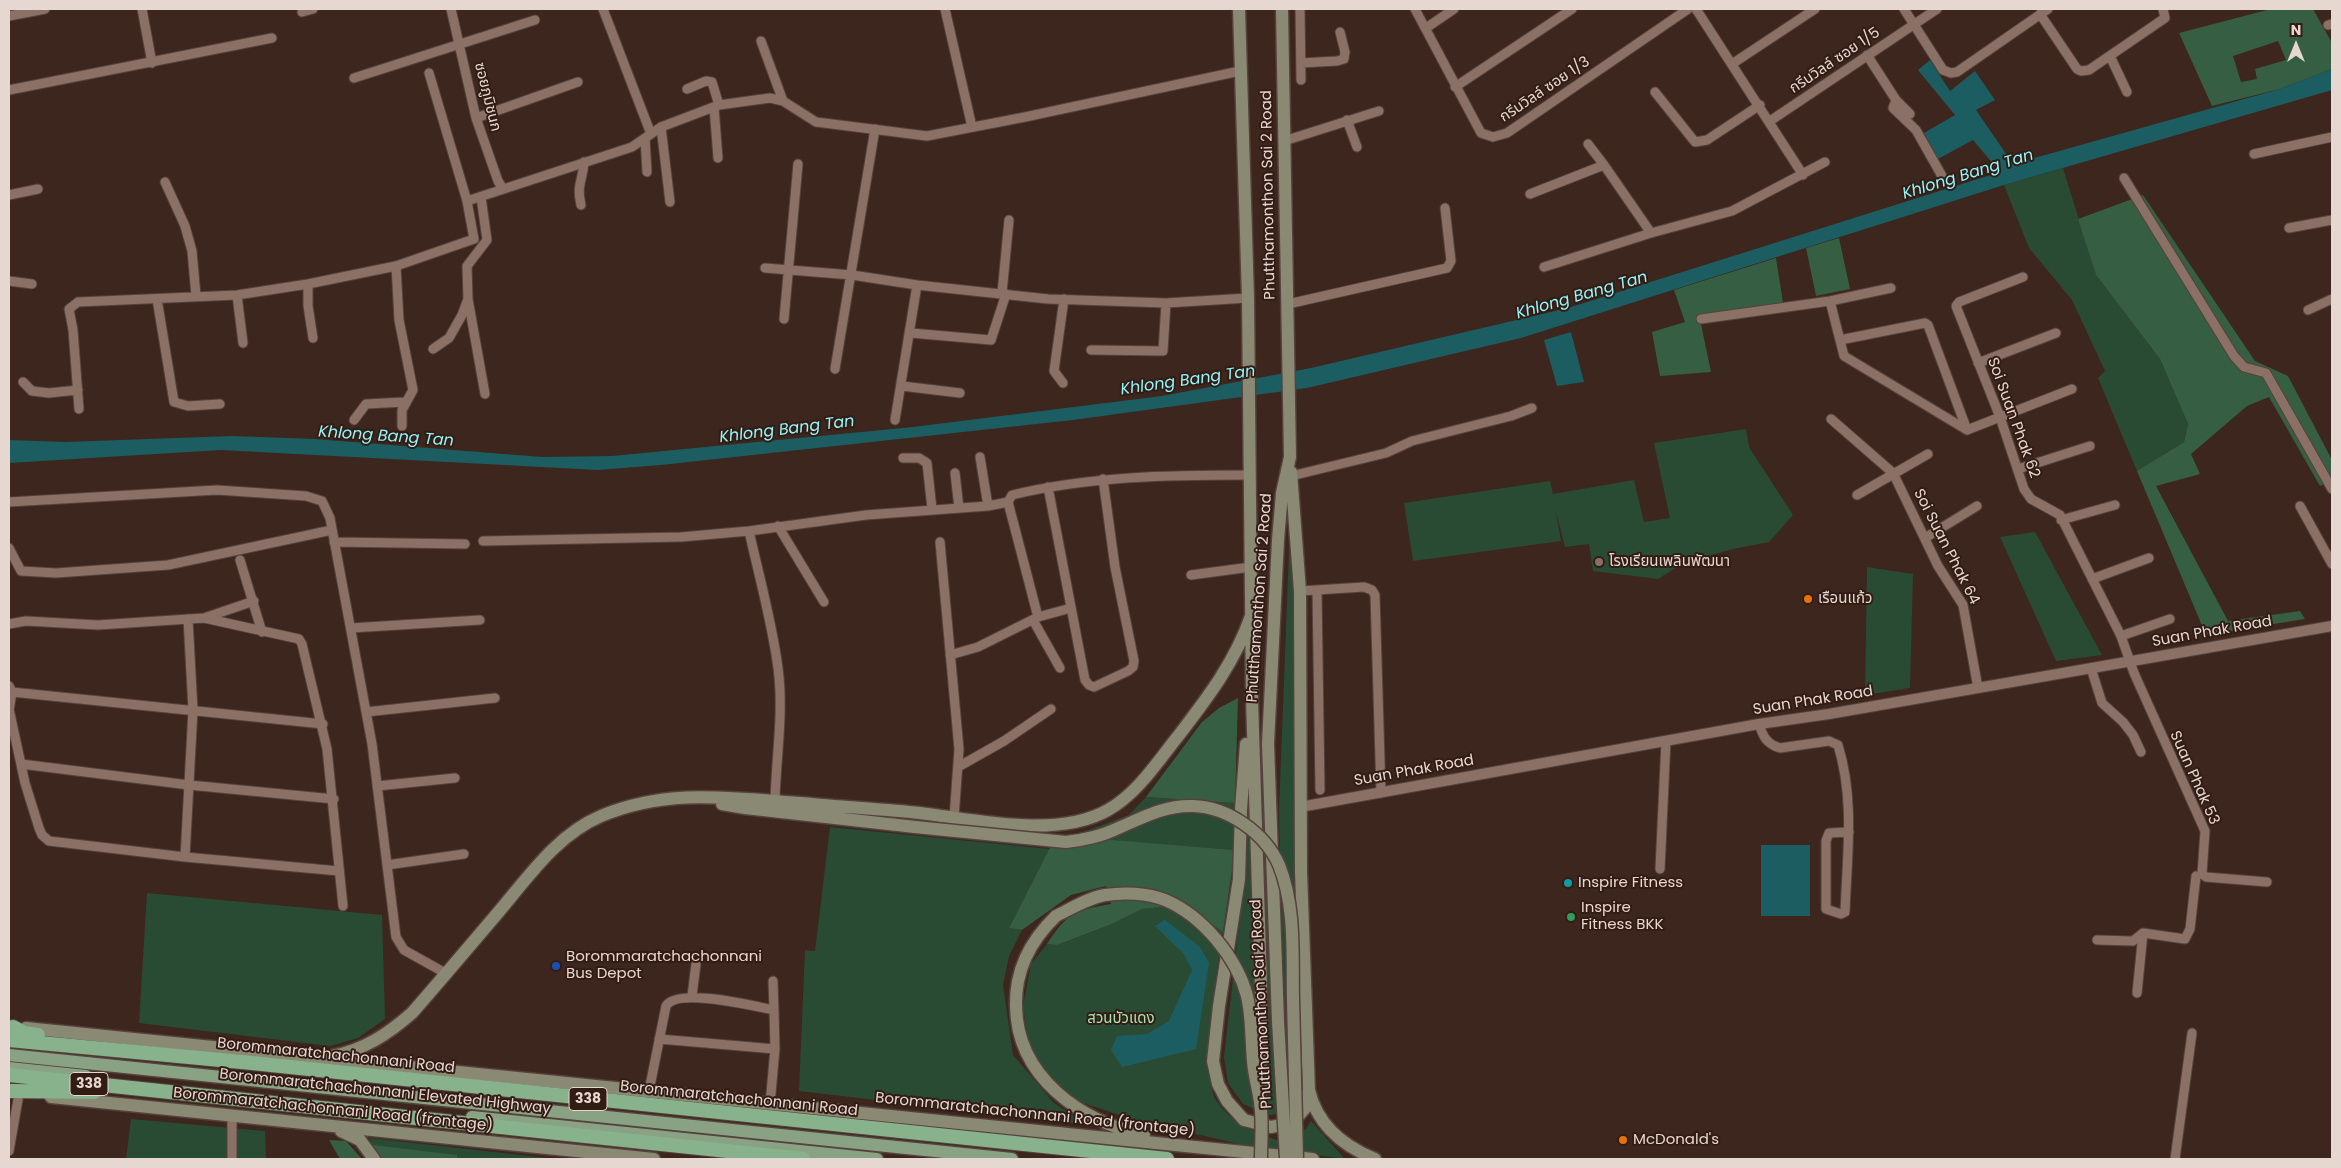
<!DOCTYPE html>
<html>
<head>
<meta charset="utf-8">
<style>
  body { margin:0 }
  #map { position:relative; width:2341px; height:1168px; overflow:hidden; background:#3c261d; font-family:Poppins,sans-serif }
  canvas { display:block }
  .frame { position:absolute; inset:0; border:10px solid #e6d7d1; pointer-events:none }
  .north { position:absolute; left:2271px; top:20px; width:50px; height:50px; -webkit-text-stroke:4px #321c14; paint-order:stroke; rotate:0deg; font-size:14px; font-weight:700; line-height:20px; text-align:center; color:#e6d7d1 }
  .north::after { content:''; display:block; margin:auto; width:18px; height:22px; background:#e6d7d1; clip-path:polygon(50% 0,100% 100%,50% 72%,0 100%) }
</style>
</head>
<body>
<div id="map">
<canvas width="2341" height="1168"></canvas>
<div class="frame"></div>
<div class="north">N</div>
</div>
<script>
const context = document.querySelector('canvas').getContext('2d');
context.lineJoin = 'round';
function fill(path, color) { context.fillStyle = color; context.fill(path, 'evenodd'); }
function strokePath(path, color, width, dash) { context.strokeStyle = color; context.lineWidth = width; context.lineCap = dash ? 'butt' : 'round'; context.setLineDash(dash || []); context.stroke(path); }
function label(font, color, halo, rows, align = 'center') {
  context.font = font + ' Poppins,"Noto Sans Thai",sans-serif'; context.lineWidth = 4; context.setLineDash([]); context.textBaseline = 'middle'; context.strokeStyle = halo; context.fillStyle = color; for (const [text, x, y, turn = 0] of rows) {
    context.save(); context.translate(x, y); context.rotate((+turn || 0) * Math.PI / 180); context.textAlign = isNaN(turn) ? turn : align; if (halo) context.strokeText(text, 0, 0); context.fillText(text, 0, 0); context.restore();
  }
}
const green = new Path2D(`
  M2063,168L2096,275L2160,359L2188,424L2184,442L2137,471L2098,378L2105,371L2072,300L2029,248L2004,185Z
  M1746,429L1749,447L1793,515L1769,542L1733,549L1683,563L1658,579L1593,571L1589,544L1565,547L1556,512L1561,541L1413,561L1404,503L1550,481L1553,494L1634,480L1644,522L1670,518L1654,443Z
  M2035,532L2102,655L2056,661L2000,537Z
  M1289,551H1293L1295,839L1301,1099L1277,1114L1270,1115L1243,1104L1228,1083L1224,1057L1245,873L1247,834L1265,833L1271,1022L1283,1023L1279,809Z
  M1867,567L1913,574L1910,688L1865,695Z
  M1146,797L1235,803V850L1070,837L1129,815Z
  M830,827L1049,849L1009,928L1022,930L1009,956L1003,985L1013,1055L1054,1103L1088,1125L799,1091L805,950L815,951Z
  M147,893L382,915L385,1019L358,1038L330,1046L139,1023Z
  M1183,905L1223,932C1217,964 1201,1076 1216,1100C1230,1122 1253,1131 1276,1140L1306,1129L1311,1121L1345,1159L1243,1145L1132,1119L1077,1101L1050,1078L1029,1046L1023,1006L1031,964L1047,944L1057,945L1112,924L1142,909Z
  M131,1119L265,1131L266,1159H126Z
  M369,1138L556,1159H379Z`);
const forest = new Path2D(`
  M2271,9H2313L2332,43V69L2280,89L2212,106L2179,33ZM2278,41L2286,60L2255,69L2257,79L2241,82L2233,56Z
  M2143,195L2255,361L2288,376L2332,460V481L2320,486L2269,397L2247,406L2191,454L2200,474L2156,486L2228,621L2300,611L2305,619L2206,635L2137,471L2184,442L2188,424L2160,359L2096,275L2078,219Z
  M1839,238L1850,289L1816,296L1806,248Z
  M1776,258L1784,309L1701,324L1711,372L1660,376L1652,332L1685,322L1674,290Z
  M1238,698L1235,803L1146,797L1202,722L1219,708Z
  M1064,836L1235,850L1223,932L1183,905L1142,909L1112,924L1057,945L1047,944C1067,913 1075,910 1111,904L1106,886L1071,895L1022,930L1009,928L1049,849Z
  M329,1140L346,1141L362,1159H340Z
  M373,1145L457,1155V1159H380Z`);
const water = new Path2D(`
  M1930,60L1950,91L1975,71L1995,100L1976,110L2013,164L2280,89L2332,69V90L2004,185L1521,338L1307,388L1073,420L661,465L598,470L221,450L9,463V440L65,442L232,436L315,439L542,457L612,456L913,427L1162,396L1311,368L1568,308L2000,172L1973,140L1938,159L1924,133L1955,115L1918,70Z
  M1571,332L1584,382L1557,386L1544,340Z
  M1761,845H1810V916H1761Z
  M1165,920L1200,947L1209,963L1196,1049L1122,1067L1111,1050L1117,1036L1147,1034L1169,1021L1192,970L1184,954L1155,926Z`);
const minor = new Path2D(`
  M142,9L152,63
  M451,9L476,118L498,181L503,189
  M603,9L651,134
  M945,9L972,127
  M1300,9L1301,80
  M1415,9L1481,133L1493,137L1507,133L1688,9
  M1696,9L1803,175
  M1904,9L1943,70L1951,73L1957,72L2048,9
  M302,12L313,9
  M2040,14L2077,69L2081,71L2089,70L2165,18L2163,9
  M9,16L45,9
  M2328,25L2332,24
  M1426,28L1454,9
  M761,41L783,101
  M1867,55L1896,100L1910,114
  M2110,56L2127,92
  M1301,63L1337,61L1344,59L1345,52L1340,32
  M1732,64L1815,9
  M429,73L467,201
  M354,78L535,20
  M1455,87L1572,9
  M687,89L706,81L712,82L719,105
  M9,90L272,38
  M1655,92L1695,142L1707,140L1760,105
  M1896,100L1893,108L1916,130L1942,176
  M714,107L718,158
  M476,118L578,82
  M1347,120L1357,147
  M1770,121L1937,9
  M661,127L670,202
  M645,138L647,172
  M1284,141L1379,111
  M1588,144L1604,165
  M2254,154L2332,137
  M2124,178L2234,356L2244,367L2266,373L2332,489
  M165,182L185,226L192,251L196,296
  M1530,194L1604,165L1651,233
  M9,195L38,189
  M581,205C576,184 583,181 584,162
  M2289,228L2332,220
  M396,266L399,320L413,390L402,410V426
  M1544,267L1651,233L1732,211L1825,162
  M765,268L852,275L917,285L1048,299L1166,303L1248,298
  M2023,277L1959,302L1956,306L2000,417L2024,489L2031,499L2060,515L2121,636L2134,673L2205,831L2202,874L2206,877L2267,882
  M9,281L32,284
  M308,284V306L313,338
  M1002,293L1009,220
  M237,295L243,343
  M157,299L174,402L188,406L220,404
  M468,299L485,394
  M1830,301L1844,356L1967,430L2072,389
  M1288,304L1447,268L1451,261L1445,208
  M2308,310L2332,299
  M784,319L798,164
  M1701,319L1830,301L1891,288
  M911,333L991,340L1006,294
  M1840,340L1925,323L1928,325L1967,430
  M433,349L449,338L462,315L468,299L467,266L487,240L481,197
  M1091,350L1163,351L1166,303
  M1978,363L2056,333
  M835,369L875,129
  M23,382L32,391L49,393L78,390
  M1063,383L1054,371L1064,299
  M902,386L960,393
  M79,409L73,330L69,309L78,302L237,295L308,284L396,266L474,239L467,201L632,147L661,127L719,105L770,98L783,101L816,122L927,136L1025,117L1240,71
  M1831,419L1893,473L1938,566L1963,605L1978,688
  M354,420L366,404L405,402
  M895,420L917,285
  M980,457L988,506
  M903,458H919L927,463L932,509
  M2018,469L2090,446
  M955,473L959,508
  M1291,476L1386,453L1412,441L1511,416L1532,408
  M1048,487L1085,680L1089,685L1094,687L1128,671L1133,667L1134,661L1115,567L1103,479
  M1857,495L1928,454
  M9,502L217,490L306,496L322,501L330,518L372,744L396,937L404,950L447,974
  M2300,506L2332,564
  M2061,520L2115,505
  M778,526L824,602
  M749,531C759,576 772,622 778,668C784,712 776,757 775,801
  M1925,538L1977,506
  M483,541L681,537L749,531L866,515L988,506L1008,502
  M334,542L465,544
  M940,542L959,749L954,818
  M9,548L21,571L56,573L168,565L332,530
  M240,560L262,632
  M1191,575L1251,567
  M2092,579L2149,558
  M1317,590L1320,790
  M1300,591L1364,587L1372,590L1375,595L1381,793
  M1038,617L1008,502L1012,495C1090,476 1170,475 1250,475
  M204,618L254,601
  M1033,620L1060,668
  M9,624L26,621L98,625L204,618L299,639L302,644L327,749L343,906
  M351,628L480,620
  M2121,636L2170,619
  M950,655L978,647L1038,617L1071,608
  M2091,668L2102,703L2123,722L2133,735L2141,752
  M9,686L12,692L9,711
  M12,692L323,724
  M9,709L25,783L39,828L42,835L49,841L185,857L339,871
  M366,712L495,698
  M1759,724C1763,737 1767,744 1780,748L1829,741L1838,745C1855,800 1847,856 1845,912L1841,914L1826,909V841L1829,833L1849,832
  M21,764L189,785L334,799
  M958,767L1004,741L1051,709
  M377,786L455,778
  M185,857L193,710L188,619
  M387,865L464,854
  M1660,869L1666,741
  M2097,940L2133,941L2143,933L2185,939L2190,929L2196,876
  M773,981L774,1010
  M2137,993L2143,933
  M692,996L696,964
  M659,1039L775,1049
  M649,1091L666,1006C677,987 754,1006 774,1010L775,1049L770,1104
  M232,1116V1159
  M9,1151L19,1094
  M2175,1159L2192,1033`);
const tertiary = new Path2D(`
  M1300,807L1759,724L1829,714L2332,626`);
const secondary = new Path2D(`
  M1239,9L1248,298L1252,699L1261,986V1097
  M1291,472L1300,591L1301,872L1309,1090C1317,1125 1343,1146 1375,1159
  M1246,744L1241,809L1239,879L1219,1006L1213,1061L1218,1084L1227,1101L1244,1120L1271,1127L1292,1123L1307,1106L1308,1093
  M722,804L745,808L915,827
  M1056,916C1030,941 1015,970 1016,1006C1017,1077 1080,1121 1144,1135
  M1278,1021L1268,744L1278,540L1282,493L1290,457L1282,9
  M26,1028L1313,1159
  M332,1056C364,1050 388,1034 412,1013C440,981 468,948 496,915C527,879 556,835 601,816C668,788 730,798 801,803C840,807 880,809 920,813C976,820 1057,839 1108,810C1138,793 1158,761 1179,735C1208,697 1235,662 1251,616
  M51,1097L654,1159
  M341,1131L360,1140L374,1159`);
const primary = new Path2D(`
  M9,1055L1012,1159
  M9,1068L86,1076
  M472,1117L877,1159`);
const trunk = new Path2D(`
  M13,1027L24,1033L38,1035
  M9,1040L252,1063L1167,1159
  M9,1075L803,1159
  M9,1091L94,1092`);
const secondaryBridge = new Path2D(`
  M915,827L1066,842C1083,840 1099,837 1114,830C1140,819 1163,805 1193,806C1228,807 1265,833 1279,865C1296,907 1292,956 1293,1000C1294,1053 1296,1106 1297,1159
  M1056,916C1072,908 1088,898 1105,895C1124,892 1147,893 1165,900C1203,916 1237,958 1247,996C1252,1017 1251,1040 1253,1061C1254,1075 1258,1088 1260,1102C1263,1121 1261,1141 1261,1159
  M1278,1021L1286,1159`);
const markers = [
  [1599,562,5,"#8d6e63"],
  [1808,599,5,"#e8710a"],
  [1568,883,5,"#0f9aa8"],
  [1571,917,5,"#2e9e5b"],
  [556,966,5,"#1a4fb4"],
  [1623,1140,5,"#e8710a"]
];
const shields = [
  [89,1084,38],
  [588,1099,38]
];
const shieldNames = [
  ["338",89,1084],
  ["338",588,1099]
];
const streetNames = [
  ["กรีนวิลล์ ซอย 1/5",1835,61,-34],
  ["กรีนวิลล์ ซอย 1/3",1545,90,-34],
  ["ซอยภูมิชนก",487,97,76],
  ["Phutthamonthon Sai 2 Road",1269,195,-91],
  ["Soi Suan Phak 62",2013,418,70],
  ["Soi Suan Phak 64",1946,547,63],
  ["Phutthamonthon Sai 2 Road",1260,598,-86],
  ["Suan Phak Road",2212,632,-10],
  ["Suan Phak Road",1813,701,-9],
  ["Suan Phak Road",1414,771,-10],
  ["Suan Phak 53",2194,778,66],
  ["Phutthamonthon Sai 2 Road",1262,1004,-93],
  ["Borommaratchachonnani Road",336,1056,6],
  ["Borommaratchachonnani Elevated Highway",385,1092,6],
  ["Borommaratchachonnani Road",739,1099,6],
  ["Borommaratchachonnani Road (frontage)",333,1110,6],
  ["Borommaratchachonnani Road (frontage)",1035,1115,6]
];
const poiNames = [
  ["โรงเรียนเพลินพัฒนา",1609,562],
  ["เรือนแก้ว",1818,599],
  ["Inspire Fitness",1578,883],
  ["Inspire",1581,908],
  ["Fitness BKK",1581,925],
  ["Borommaratchachonnani",566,957],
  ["Bus Depot",566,974],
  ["McDonald's",1633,1140]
];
const parkNames = [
  ["สวนบัวแดง",1121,1019]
];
const waterNames = [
  ["Khlong Bang Tan",1968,175,-17],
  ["Khlong Bang Tan",1582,296,-16],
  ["Khlong Bang Tan",1188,381,-8],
  ["Khlong Bang Tan",787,430,-7],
  ["Khlong Bang Tan",386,437,4]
];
fill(green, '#294b33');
fill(forest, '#365e42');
fill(water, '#1c5d61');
strokePath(minor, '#56423c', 11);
strokePath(tertiary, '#56423c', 12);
strokePath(secondary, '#56423c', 15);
strokePath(primary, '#56423c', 15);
strokePath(trunk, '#56423c', 16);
strokePath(minor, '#8b7066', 9);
strokePath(tertiary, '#8b7066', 10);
strokePath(secondary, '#8a8974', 12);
strokePath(primary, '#89a283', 12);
strokePath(trunk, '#88b28c', 14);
strokePath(secondaryBridge, '#56423c', 15, []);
strokePath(secondaryBridge, '#8a8974', 12);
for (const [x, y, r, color] of markers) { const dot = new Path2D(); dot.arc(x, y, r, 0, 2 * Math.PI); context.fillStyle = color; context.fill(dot); strokePath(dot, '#321c14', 2); }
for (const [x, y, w] of shields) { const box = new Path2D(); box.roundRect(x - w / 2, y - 11.5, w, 23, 4); context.fillStyle = '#321c14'; context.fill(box); strokePath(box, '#e6d7d1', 1); }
label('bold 14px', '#e6d7d1', null, shieldNames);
label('15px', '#e6d7d1', '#321c14', streetNames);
label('15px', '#e6d7d1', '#321c14', poiNames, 'left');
label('15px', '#a2e4b4', '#321c14', parkNames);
label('italic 16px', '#92f6fc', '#321c14', waterNames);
</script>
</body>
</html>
